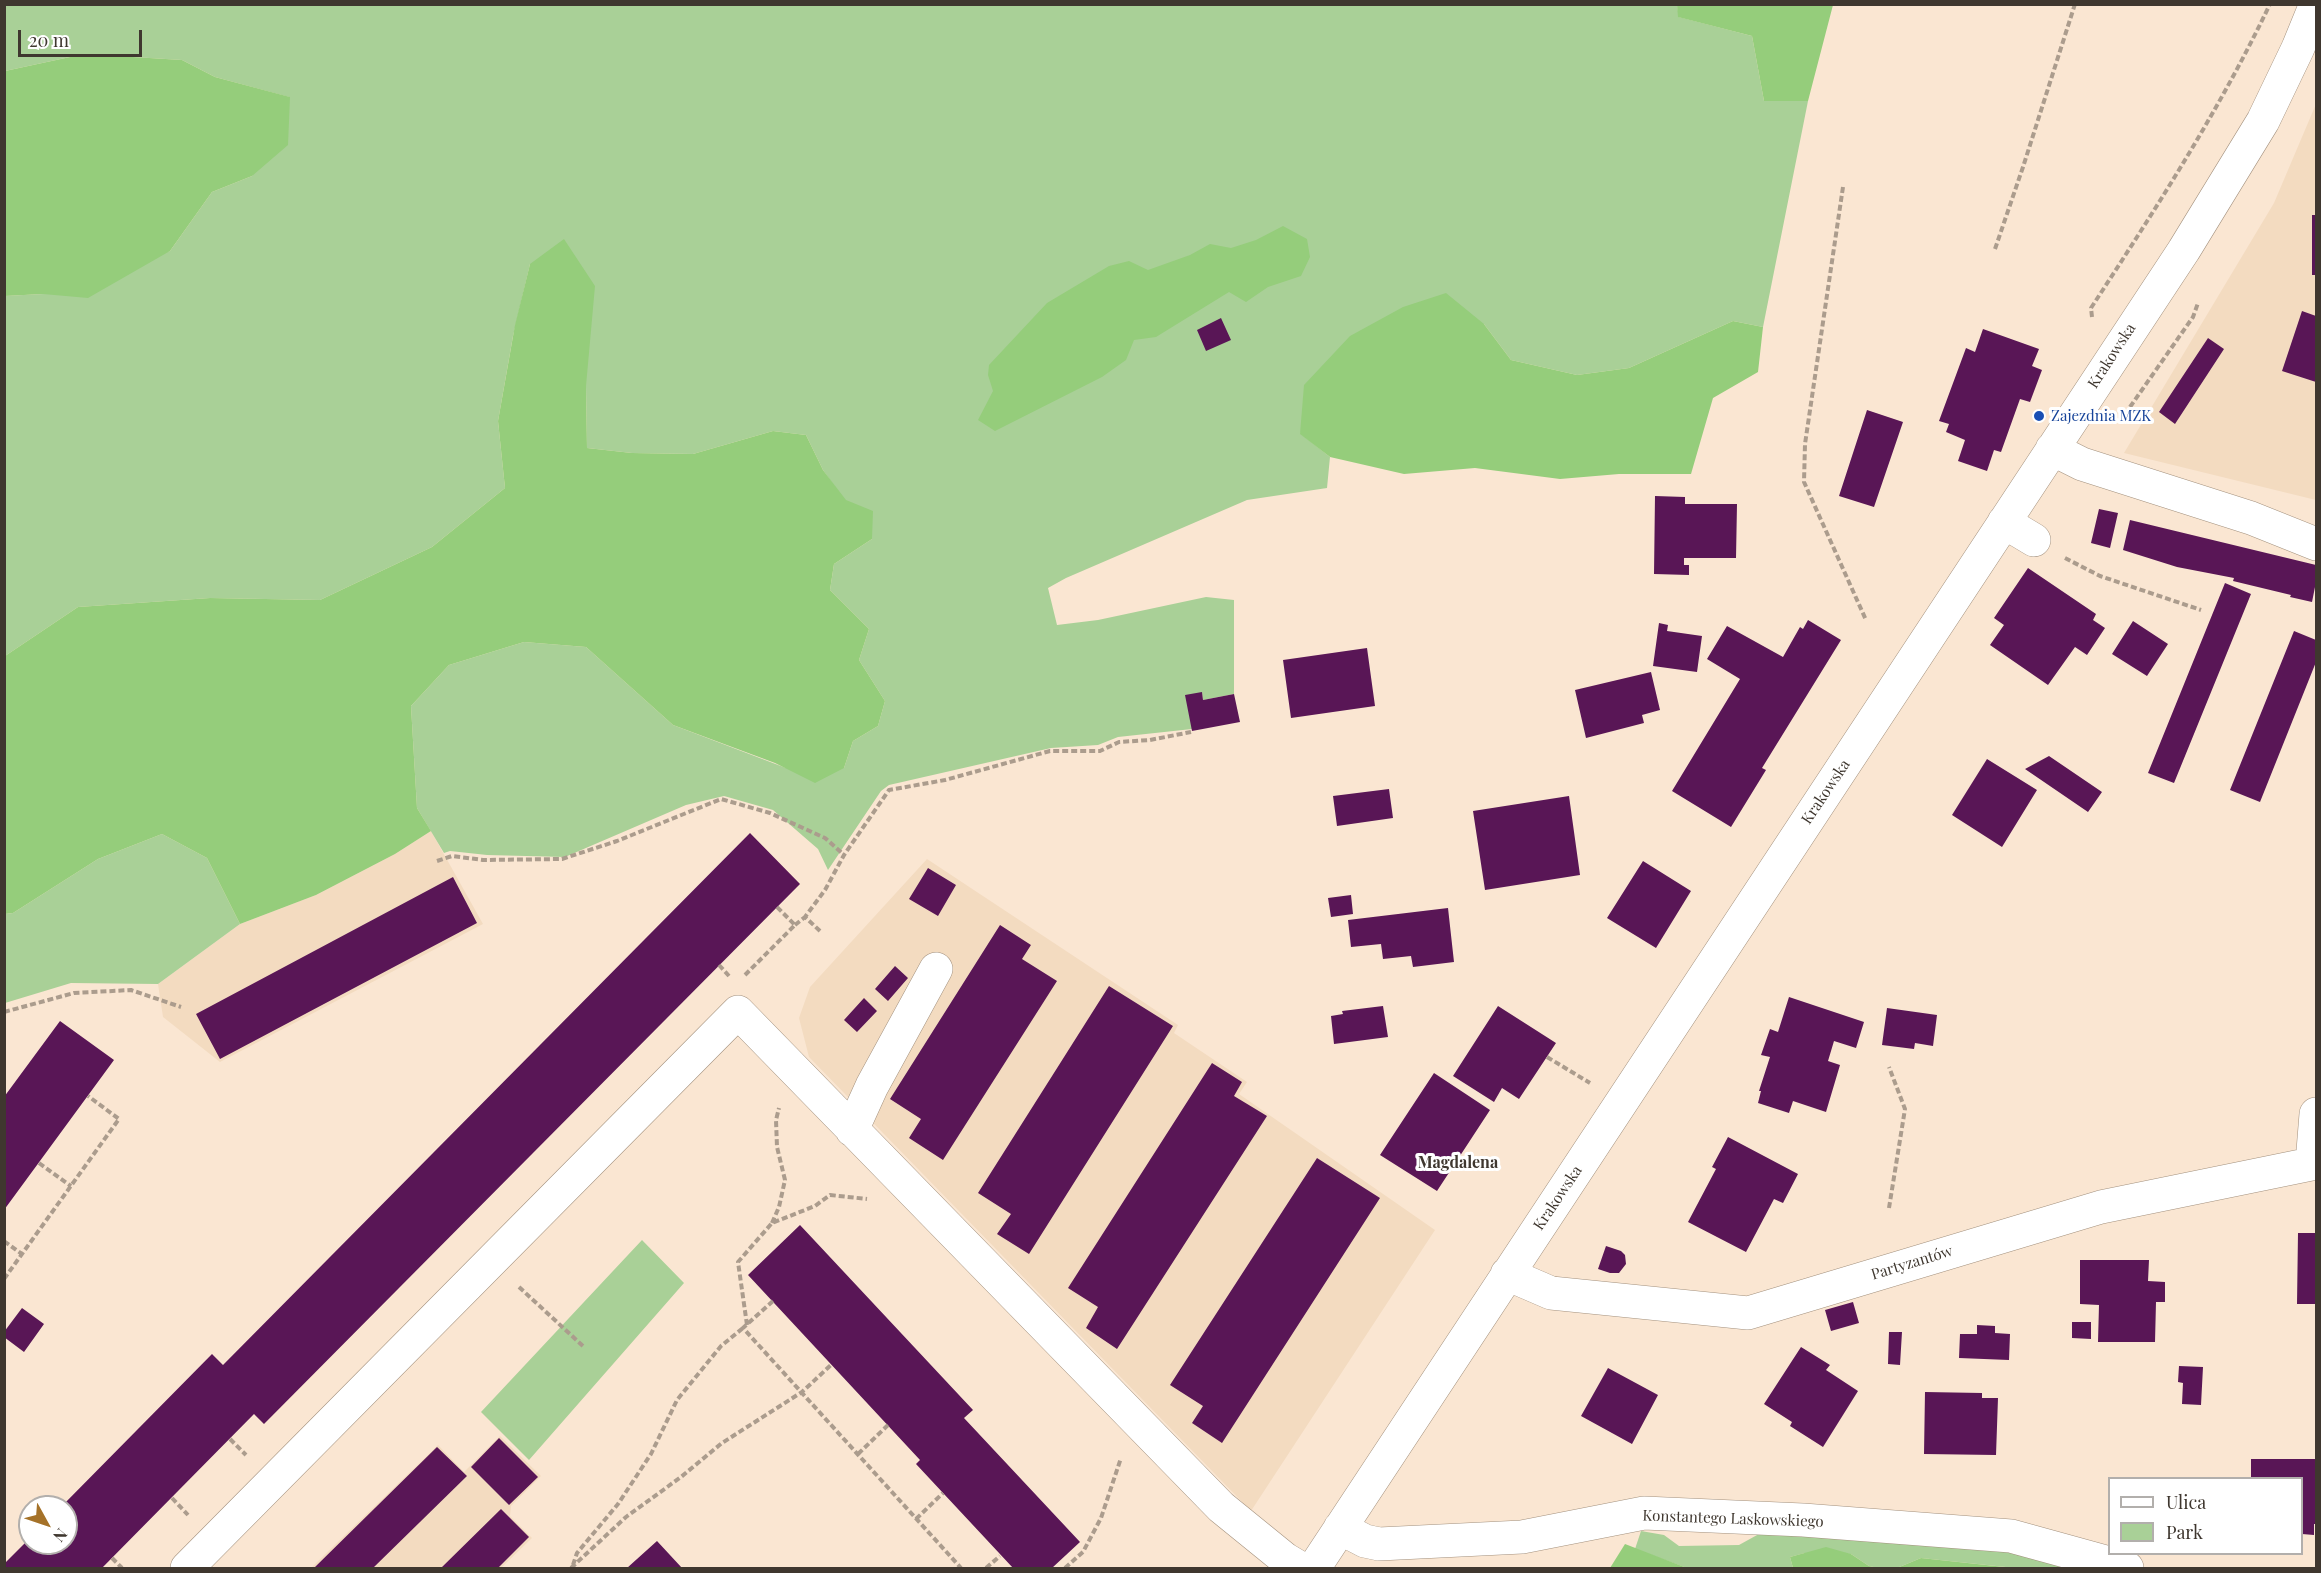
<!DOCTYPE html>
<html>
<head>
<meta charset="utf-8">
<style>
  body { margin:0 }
  #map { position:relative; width:2321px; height:1573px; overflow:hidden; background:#fae6d2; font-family:"Playfair Display",serif }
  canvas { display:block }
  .frame { position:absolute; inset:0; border:6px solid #3f372f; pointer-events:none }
  .legend { position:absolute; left:2108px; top:1477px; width:195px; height:78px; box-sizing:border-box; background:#fff; border:2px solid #b2afac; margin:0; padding:8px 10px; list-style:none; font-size:18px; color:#3f372f }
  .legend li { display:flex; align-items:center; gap:12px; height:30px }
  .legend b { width:30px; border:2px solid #b2afac }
  .north { position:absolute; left:18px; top:1495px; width:60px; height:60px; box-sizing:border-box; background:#fff; border:2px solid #b2afac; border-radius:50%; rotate:130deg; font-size:16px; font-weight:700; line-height:24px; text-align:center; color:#3f372f }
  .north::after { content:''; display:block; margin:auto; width:21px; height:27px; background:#a57229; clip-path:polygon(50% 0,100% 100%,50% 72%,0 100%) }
  .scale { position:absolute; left:18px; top:30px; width:124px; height:27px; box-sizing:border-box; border:3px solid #3f372f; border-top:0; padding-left:8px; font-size:18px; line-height:21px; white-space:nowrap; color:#3f372f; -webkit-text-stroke:4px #fff; paint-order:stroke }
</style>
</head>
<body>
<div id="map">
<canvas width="2321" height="1573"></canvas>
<div class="frame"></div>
<ul class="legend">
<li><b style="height:8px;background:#fff"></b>Ulica</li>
<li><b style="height:16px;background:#a9d097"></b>Park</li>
</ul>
<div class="north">N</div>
<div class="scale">20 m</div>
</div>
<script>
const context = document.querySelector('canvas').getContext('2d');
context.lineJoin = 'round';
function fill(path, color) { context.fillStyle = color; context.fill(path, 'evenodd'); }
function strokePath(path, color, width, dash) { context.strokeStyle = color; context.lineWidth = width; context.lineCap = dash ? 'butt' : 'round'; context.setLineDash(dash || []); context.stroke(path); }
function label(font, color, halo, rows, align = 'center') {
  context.font = font + ' "Playfair Display",serif'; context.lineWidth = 6; context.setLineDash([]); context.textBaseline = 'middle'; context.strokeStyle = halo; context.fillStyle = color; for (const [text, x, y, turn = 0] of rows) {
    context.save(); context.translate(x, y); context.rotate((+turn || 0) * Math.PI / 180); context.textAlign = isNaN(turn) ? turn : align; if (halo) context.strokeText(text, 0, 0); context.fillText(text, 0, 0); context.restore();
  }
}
const built = new Path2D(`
  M2316,104V500L2124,453L2274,203Z
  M431,831L483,924L220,1062L163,1017L158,984L240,924L316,895L395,854Z
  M927,859L1178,1025L1174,1033L1247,1082L1239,1094L1435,1230L1251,1511L809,1057L799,1018L810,987Z
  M500,1436L541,1476L511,1506L510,1516L532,1538L501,1568H311L438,1445L464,1472Z`);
const green = new Path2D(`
  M5,5H1677L1679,17L1752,36L1764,101H1808L1763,327L1733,321L1629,368L1577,375L1511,360L1484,324L1300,433L1330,457L1327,488L1247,500L1066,578L1048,588L1057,625L1098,620L1206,597L1234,600V694L1203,700L1202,692L1192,729L1118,737L1098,745L1051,748L889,785L881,791L828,870L818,849L773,810L724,796L686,805L565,857L487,855L450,851L444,853L417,808L411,706L449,665L524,642L586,647L673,725L786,768H844L853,741L878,726L885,701L859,660L869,629L830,590L834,564L872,539L823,470L806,435L773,431L693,454L632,453L587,448L586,387L530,264L513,336L498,421L505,488L432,547L320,600L210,598L78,607L5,656L4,296L43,294L170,251L212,192L252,176L289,97L215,77L182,60L84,54L5,71Z
  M162,834L207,858L240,924L158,984L71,983L5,1003V914L13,913L98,859Z
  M642,1240L684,1283L529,1460L481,1412Z
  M1768,1529L1983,1540L2090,1568H2015L1921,1558L1897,1568H1878L1869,1566L1851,1554L1805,1553L1790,1557L1793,1568H1687L1635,1549L1641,1531L1664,1535L1679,1546L1739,1545Z`);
const forest = new Path2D(`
  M1677,5H1833L1808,101H1764L1752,36L1678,17Z
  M84,54L182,60L215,77L290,97L288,145L252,176L212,192L170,251L88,298L43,294L5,296V71Z
  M1283,226L1307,239L1310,257L1301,276L1268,287L1246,302L1229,292L1156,337L1134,340L1126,360L1102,377L995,431L978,420L993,391L988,375L989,365L1047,303L1109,266L1129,261L1148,270L1190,255L1210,244L1231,248L1256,240Z
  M564,239L595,286L586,386L587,448L632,453L693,454L773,431L806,435L823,470L846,500L873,511L872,539L834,564L830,590L869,629L859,660L885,701L878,726L853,741L844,768L815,783L775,763L673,725L586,647L524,642L449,665L411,706L417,808L431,831L395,854L316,895L240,924L207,858L162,834L98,859L13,913L5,914V656L78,607L210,598L320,600L432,547L505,488L498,421L515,325L530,264Z
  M1446,293L1484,324L1511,360L1577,375L1629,368L1733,321L1763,327L1758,372L1713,398L1691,474H1619L1560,479L1475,468L1404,474L1330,457L1300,434L1304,385L1350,336L1403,307Z
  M1625,1544L1687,1568H1610Z
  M1826,1547L1851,1554L1869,1566L1878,1568H1793L1790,1557Z
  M1921,1558L2014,1568H2015H1897Z`);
const building = new Path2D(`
  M2312,215H2316V275H2312Z
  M2302,311L2316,316V382L2282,371Z
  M1221,318L1231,340L1206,351L1197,330Z
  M1983,329L2039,349L2032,366L2042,370L2030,402L2020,399L2001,452L1994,450L1987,471L1958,461L1965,440L1946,432L1949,424L1939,421L1966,348L1975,352Z
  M2208,338L2224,349L2175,424L2159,412Z
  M1867,410L1903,422L1874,507L1839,496Z
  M1655,496L1685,497V504H1737L1736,558H1684V565H1689V575L1654,574Z
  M2099,509L2118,513L2110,548L2091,543Z
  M2130,520L2316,565V582L2312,602L2290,597L2291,595L2233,581L2234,578L2177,567L2123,550Z
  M2028,568L2096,614L2093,620L2105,628L2087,655L2075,647L2048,685L1990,645L2004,625L1994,618Z
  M2225,583L2251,594L2174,783L2148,773Z
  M1808,620L1841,640L1762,768L1766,770L1731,827L1672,791L1740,679L1707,659L1727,626L1783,657L1800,627L1803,629Z
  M2133,621L2168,644L2147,676L2112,654Z
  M1659,623L1668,625L1667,631L1702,636L1697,672L1653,666Z
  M2294,631L2316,640V662L2260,802L2230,790Z
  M1367,648L1375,706L1291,718L1283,660Z
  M1651,672L1660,710L1642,715L1644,723L1586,738L1575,690Z
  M1202,692L1203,700L1234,694L1240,722L1192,731L1185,695Z
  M2049,756L2102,792L2088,812L2025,769Z
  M1987,759L2037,790L2002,847L1952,815Z
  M1389,789L1393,818L1337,826L1333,796Z
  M1569,796L1580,875L1485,890L1473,811Z
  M750,833L800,884L264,1424L254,1414L102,1568H4V1564L30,1538V1543H66V1507H61L212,1354L223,1365Z
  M1643,861L1691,891L1656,948L1607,918Z
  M928,868L956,885L938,916L909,899Z
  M453,877L477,923L220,1059L196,1014Z
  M1351,895L1353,914L1331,917L1328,898Z
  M1448,908L1454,962L1413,967L1411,956L1383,959L1381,944L1351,947L1348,920Z
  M1000,925L1031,945L1022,959L1057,981L943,1160L909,1138L921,1119L890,1099Z
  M895,966L908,978L888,1001L875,989Z
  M1109,986L1173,1026L1029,1254L997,1234L1011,1214L978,1193Z
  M1789,997L1864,1022L1856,1048L1834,1041L1828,1061L1840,1065L1826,1112L1793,1101L1789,1113L1758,1103L1761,1091H1759L1770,1057L1761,1055L1770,1029L1778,1032Z
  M864,998L877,1011L857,1032L844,1020Z
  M1383,1006L1388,1037L1334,1044L1331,1016L1343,1014L1342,1011Z
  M1498,1006L1556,1043L1519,1099L1502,1088L1494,1102L1453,1076Z
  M1887,1008L1937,1015L1933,1046L1915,1043L1914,1049L1882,1045Z
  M60,1021L114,1060L4,1210V1097Z
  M1212,1063L1242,1082L1234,1096L1267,1116L1117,1349L1086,1328L1098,1307L1068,1288Z
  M1434,1073L1490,1110L1437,1191L1380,1155Z
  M1728,1137L1798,1174L1783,1203L1774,1199L1746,1252L1688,1222L1716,1169L1712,1167Z
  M1317,1158L1380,1198L1222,1443L1192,1423L1203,1406L1170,1385Z
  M800,1225L973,1410L964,1418L1080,1542L1052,1568H1013L916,1464L920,1460L748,1275Z
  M2298,1233H2316V1304H2297Z
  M1606,1246L1621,1251L1625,1255L1626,1264L1619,1273H1610L1598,1269Z
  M2080,1260H2149L2148,1281L2165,1282V1302H2156L2155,1342H2098L2099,1305L2080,1304Z
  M1853,1302L1859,1323L1831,1331L1825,1310Z
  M22,1308L44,1324L24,1352L4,1337V1332Z
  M2072,1322H2091V1339L2072,1338Z
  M1977,1325L1995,1326V1333L2010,1334L2009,1360L1959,1358L1960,1334H1977Z
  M1889,1332H1902L1900,1365L1888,1364Z
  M1801,1347L1830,1365L1826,1370L1858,1391L1823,1447L1790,1426L1792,1422L1764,1404Z
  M2179,1366L2203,1367L2201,1405L2182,1404L2183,1383L2178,1382Z
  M1608,1368L1658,1395L1632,1444L1581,1416Z
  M1925,1392L1982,1393V1398H1998L1996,1455L1924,1454Z
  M499,1438L538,1477L509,1505L471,1467Z
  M437,1447L467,1476L373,1568H314Z
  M2251,1459H2315L2316,1524H2314V1535L2302,1534V1478H2251Z
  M501,1509L529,1537L498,1568H441Z
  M657,1541L682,1568H627Z`);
const path = new Path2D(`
  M1843,187L1805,444L1804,482L1866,620
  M1995,249L2023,167L2075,4
  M2092,317L2091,308C2155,210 2219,111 2270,4
  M2130,407L2193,317L2198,303
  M2065,558L2100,576L2201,610
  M437,861L452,856L483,860L562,859L617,841L721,799L770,813L825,838L844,855
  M795,925L805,917
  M820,931L805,917L825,890L844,855L889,790L945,780L1050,751H1100L1119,742L1150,740L1191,732
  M719,965L729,976
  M745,975L795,925L777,907
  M4,1012L74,993L131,990L181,1007
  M1547,1057L1590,1083
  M39,1163L71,1186
  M1889,1208L1905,1109L1889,1067
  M772,1223L779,1207L785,1180L777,1147L776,1120L779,1108
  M4,1241L22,1254
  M4,1279L119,1119L88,1096
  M519,1287L584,1347
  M773,1301L743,1328L961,1568
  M747,1325L738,1262L772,1223L815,1206L830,1195L867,1199
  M230,1439L246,1455
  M858,1454L888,1425
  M172,1498L188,1515
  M916,1519L943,1493
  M112,1558L122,1568
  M573,1565L577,1553L618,1504L651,1454L677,1400L721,1346L743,1328
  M571,1568L626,1517L681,1477L722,1443L802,1392L832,1364
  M986,1568L1000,1556
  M1065,1568L1083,1552L1101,1518L1121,1458`);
const minor = new Path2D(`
  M2052,449L2082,464L2251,518L2316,544
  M2004,522L2034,540
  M852,1130L872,1086L936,969
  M2312,1163L2316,1114
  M1507,1274L1551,1293L1748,1313L2101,1207L2316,1163
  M1340,1528L1365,1541L1379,1544L1522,1537L1644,1513L1803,1520L2011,1536L2127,1568
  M187,1568L738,1012L1221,1507L1285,1559L1300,1568
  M1314,1568L2184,250L2263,121L2298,48L2316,4`);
const markers = [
  [2039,416,6,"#1a4fb4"]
];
const streetNames = [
  ["Krakowska",2112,356,-57],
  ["Krakowska",1826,792,-56],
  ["Krakowska",1558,1198,-56],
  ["Partyzantów",1912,1263,-17],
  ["Konstantego Laskowskiego",1733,1519,2]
];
const transitNames = [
  ["Zajezdnia MZK",2051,416]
];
const neighbourhoodNames = [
  ["Magdalena",1458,1163]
];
fill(built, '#f3dbc0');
fill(green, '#a9d097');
fill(forest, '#95cd7b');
fill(building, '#591656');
strokePath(minor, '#a3917e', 34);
strokePath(path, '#ab9c8d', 4, [6, 3]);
strokePath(minor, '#fff', 33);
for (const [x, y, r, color] of markers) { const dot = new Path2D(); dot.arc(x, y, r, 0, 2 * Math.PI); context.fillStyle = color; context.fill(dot); strokePath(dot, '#fff', 2); }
label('15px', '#3f372f', '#fff', streetNames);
label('15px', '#164399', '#fff', transitNames, 'left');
label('bold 16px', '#3f372f', '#fff', neighbourhoodNames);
</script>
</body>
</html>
